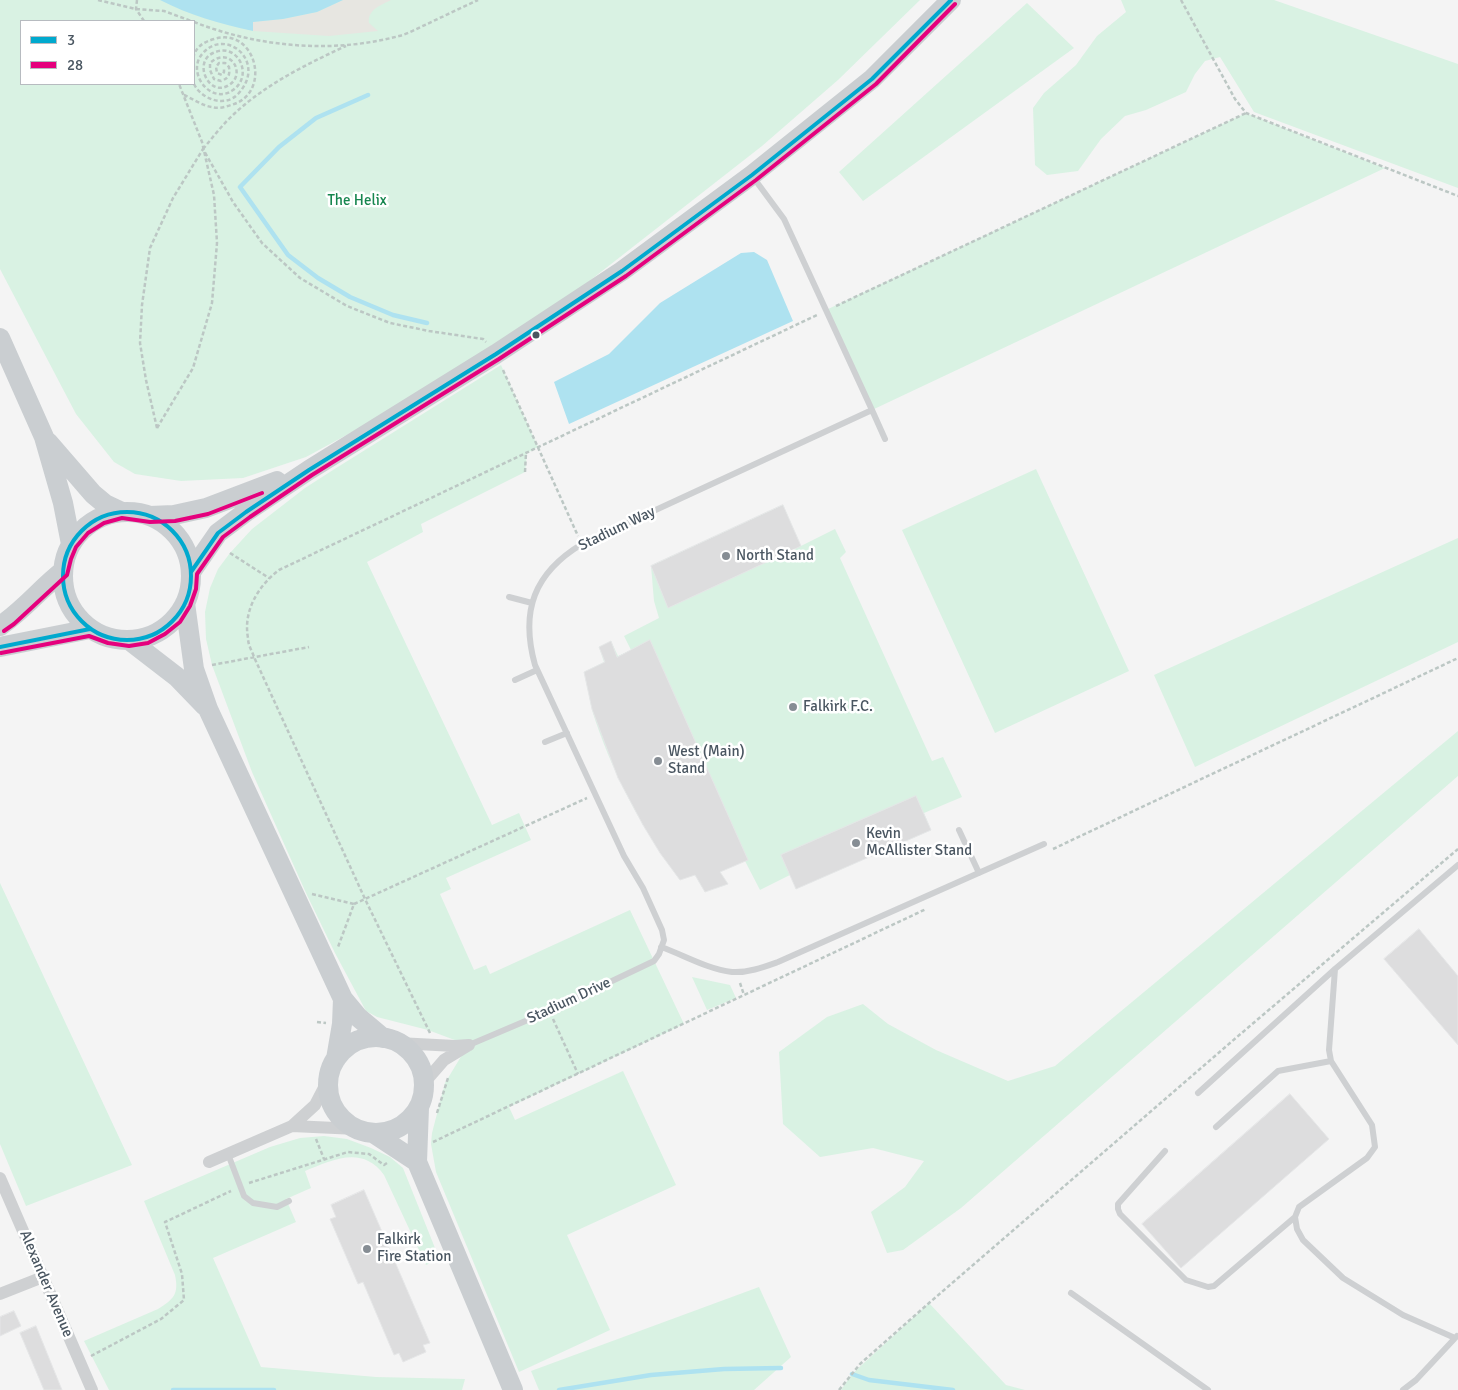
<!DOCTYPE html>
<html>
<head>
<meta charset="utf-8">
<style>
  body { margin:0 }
  #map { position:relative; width:1458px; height:1390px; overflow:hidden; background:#f4f4f4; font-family:Signika,sans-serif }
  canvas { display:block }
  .legend { position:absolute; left:20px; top:20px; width:175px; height:65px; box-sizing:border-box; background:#fff; border:1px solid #b7bbc0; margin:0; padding:6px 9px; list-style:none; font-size:15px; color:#4a5661 }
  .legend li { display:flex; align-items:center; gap:10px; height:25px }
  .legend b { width:25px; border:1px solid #b7bbc0 }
</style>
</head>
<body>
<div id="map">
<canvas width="1458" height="1390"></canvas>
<ul class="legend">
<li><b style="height:6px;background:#00a9ce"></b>3</li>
<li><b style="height:6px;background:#e5007d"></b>28</li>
</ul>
</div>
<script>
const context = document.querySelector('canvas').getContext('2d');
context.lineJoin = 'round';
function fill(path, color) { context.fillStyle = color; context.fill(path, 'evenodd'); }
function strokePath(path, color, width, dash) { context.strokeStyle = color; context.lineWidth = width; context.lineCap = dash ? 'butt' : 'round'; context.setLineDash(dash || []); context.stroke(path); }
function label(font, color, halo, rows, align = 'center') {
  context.font = font + ' Signika,sans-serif'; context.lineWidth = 5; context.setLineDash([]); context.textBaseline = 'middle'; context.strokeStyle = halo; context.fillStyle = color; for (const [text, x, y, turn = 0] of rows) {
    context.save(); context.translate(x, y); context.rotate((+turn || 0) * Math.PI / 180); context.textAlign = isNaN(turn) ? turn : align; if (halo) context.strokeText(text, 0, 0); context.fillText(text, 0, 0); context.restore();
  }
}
const green = new Path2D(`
  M0,0H920L838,80L762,146L496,354L306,457L243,478L181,481L135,474L114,462L76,414L0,269ZM21,21H194V84H21Z
  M1121,0H1274L1458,64V188L1254,112L1220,57L1205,61L1195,74L1186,92L1146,110L1125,116L1101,139L1078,171L1047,175L1035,165L1033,108L1044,93L1076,65L1097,36L1126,12Z
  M1027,3L1074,48L863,201L839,172Z
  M1246,113L1385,168L872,410L826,310Z
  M501,365L538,447L527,453L525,472L421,524L423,532L367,562L492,825L519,813L531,840L446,878L451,889L440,894L474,970L486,965L490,974L630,910L684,1024L509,1107L515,1120L623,1071L676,1185L567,1235L610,1330L519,1372L436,1172L431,1144L432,1133L445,1083L468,1045L428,1030L377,1017L366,1011L335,953L306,893L252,772L212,665L206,639L205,612L210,588L218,569L230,553L252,529L305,488L333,470Z
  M1036,469L1129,671L995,733L902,530Z
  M783,505L801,546L835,529L846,552L840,558L932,761L943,757L962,797L924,813L931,830L796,889L790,875L760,890L745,861L720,872L728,884L705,892L695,875L680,880C642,829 611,771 592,710C589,697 587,684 584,672L604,662L599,647L611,641L618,656L631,650L624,636L659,618L654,601L651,566Z
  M1458,538V642L1195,767L1154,675Z
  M1458,731V776L961,1208L903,1250L887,1253L871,1212L905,1187L924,1161L873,1148L820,1157L783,1124L779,1052L827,1017L863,1004L888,1024L936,1050L1008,1081L1055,1066Z
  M0,883L132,1165L26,1206L0,1144Z
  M692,977L730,985L736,998L707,1010Z
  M324,1136L347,1139L371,1148L390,1157L403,1168L435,1248V1261L426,1265L384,1175C362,1145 333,1160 305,1171L311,1188L286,1199L296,1222L213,1258L261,1367L376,1377L465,1379L462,1390H109L84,1341L158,1309C174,1299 179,1294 175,1275L144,1201L270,1147L300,1138Z
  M759,1287L791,1357L754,1390H539L531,1371Z
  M929,1303L1006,1385L1025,1390H841L852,1374Z`);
const sand = new Path2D(`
  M343,0H391C381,5 367,10 369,23L378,31L329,36L253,31L252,22L283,19L317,12Z`);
const water = new Path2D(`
  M160,0H343L317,12L283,19L253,22V31C220,24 189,15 160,0Z
  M754,252L767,260L793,321L569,424L554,382L609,354L660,303L741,253Z`);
const stream = new Path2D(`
  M368,95L316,118L279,147L240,187L288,255L318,278L350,297L393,315L427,323
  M852,1374L869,1380L953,1390
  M173,1390H274
  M559,1390L651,1375L724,1369L781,1368`);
const building = new Path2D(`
  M783,505L801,546L668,608L651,566Z
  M650,640L748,860L720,872L728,884L705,892L695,875L680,880L660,853L643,825L618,778L592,709L584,672L605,662L599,647L611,641L617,657Z
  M916,796L931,830L796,889L781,855Z
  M1419,929L1458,976V1045L1384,959Z
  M1290,1094L1329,1139L1181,1268L1142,1224Z
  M364,1190L430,1343L423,1345L426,1352L403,1362L399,1353L394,1355L363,1282L358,1284L330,1219L336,1217L331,1205Z
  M14,1311L21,1326L0,1336V1317Z
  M36,1326L62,1390H44L20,1333Z`);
const path = new Path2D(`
  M98,0L136,9L164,11L191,21
  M137,0L136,9L144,21
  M1181,0L1235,99L1246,113L1458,196
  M194,22C258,47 332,54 399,36C408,34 418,28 427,24C444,16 461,8 478,0
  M194,84C201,99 225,108 238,94C268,62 226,27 203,53C185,72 211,106 233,90C254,76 238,41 213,53C192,63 210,98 229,85C247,74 230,45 210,63V70L214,79L221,81C229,78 230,75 229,67L225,63H219L216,67L217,73L222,75L224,72V69
  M184,95C193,99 203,106 212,107C218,109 225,107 231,105C273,94 256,26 214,39C204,42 197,46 194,55
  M203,149C213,137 223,124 234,114C266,84 307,64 346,46
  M836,306L1246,113
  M503,370L578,536
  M157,428L146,380L140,343L142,305L150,248L173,198L203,149L233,202L262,243L300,278L347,306L390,323L429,331L483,339L486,342
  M157,428L193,368L212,303L217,243L214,195L202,142L179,84
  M525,472L526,453
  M230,553L269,578
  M212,665L309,647
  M1053,849L1458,658
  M312,894L354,904L338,947
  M354,904L587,798
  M740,983L744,995
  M553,1019L578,1074
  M317,1022L326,1023
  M430,1033L365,899L254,657C252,651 248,645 248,638C243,611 258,586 279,570L817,315
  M437,1113L448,1078
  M316,1139L324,1159
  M433,1142L926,909
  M249,1183L348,1152L369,1154L384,1165L387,1163
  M91,1356L161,1319L184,1300L182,1274L165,1222L231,1191
  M839,1390L860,1364L929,1303L1237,1037L1458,849`);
const lane = new Path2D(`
  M872,410L885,439
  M509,597L532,603
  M515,680L537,670
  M545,742L567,733
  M959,830L979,873
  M661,947C684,955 707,969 732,972C748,973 764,967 778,962L1044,844
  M469,1045L549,1011L654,961L659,954L664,940L662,930L643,888L624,856L535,665C520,611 534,573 582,544L872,410L784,219L753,177
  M1198,1093L1335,969L1458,865
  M1216,1127L1278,1071L1331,1061
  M1165,1151L1118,1204V1209L1120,1214L1186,1280L1208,1287L1214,1286L1295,1217L1299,1207L1367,1158L1375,1147L1372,1125L1331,1061L1329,1050L1335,969
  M228,1154L244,1196L253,1203L277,1207L289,1201
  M1295,1217L1297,1229L1303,1240L1343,1278L1403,1315L1455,1338
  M1071,1293L1208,1390
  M1403,1390L1416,1380L1457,1336`);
const street = new Path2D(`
  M398,1043L455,1046L469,1045
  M329,1078L315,1105L292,1126L357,1129
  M424,1083L444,1060L467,1046
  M209,1162L292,1126
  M0,1178L92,1390
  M0,1294L43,1277`);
const primary = new Path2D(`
  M0,338L44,437L63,503L71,544
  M48,442L93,494L105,504L122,512
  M63 576a64 64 0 1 1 128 0a64 64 0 1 1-128 0Z
  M150,516L174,515L206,508L277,481
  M191,572L218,533L246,512L309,470L496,354L622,271L752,175L872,79L951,0
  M185,603L194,669L208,709L343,999L358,1017L383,1038
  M0,626C23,611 41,588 63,571
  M129,640L177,677L205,706
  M0,647L90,629
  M328 1085a48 48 0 1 1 96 0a48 48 0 1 1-96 0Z
  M336,1059L342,1024L343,999
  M419,1108L417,1162L513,1390
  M373,1133L417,1162`);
const bus1 = new Path2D(`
  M63 576a64 64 0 1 1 128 0a64 64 0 1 1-128 0Z
  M191,572L218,533L246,512L309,470L496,354L622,271L752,175L872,79L951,0
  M0,647L90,629`);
const bus2 = new Path2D(`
  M4,631L14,624L67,575L71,559L76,547L88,533L104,523L122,518L150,522L175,521L208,514L262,493
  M1,653L89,636L108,643L129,646L148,643L165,634L180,622L190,606L196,589L197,574L223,537L250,517L312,475L499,359L626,276L756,180L876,84L955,4`);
const markers = [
  [536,335,4.5,"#4a5661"],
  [726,556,5,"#868d94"],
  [793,707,5,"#868d94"],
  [658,761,5,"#868d94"],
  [856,843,5,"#868d94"],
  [367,1249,5,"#868d94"]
];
const parkNames = [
  ["The Helix",357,201]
];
const streetNames = [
  ["Stadium Way",617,529,-26],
  ["Stadium Drive",569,1001,-25],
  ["Alexander Avenue",46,1284,67]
];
const poiNames = [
  ["North Stand",736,556],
  ["Falkirk F.C.",803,707],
  ["West (Main)",668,752],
  ["Stand",668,769],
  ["Kevin",866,834],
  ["McAllister Stand",866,851],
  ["Falkirk",377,1240],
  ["Fire Station",377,1257]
];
fill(green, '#d9f2e3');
fill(sand, '#e7e6e1');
fill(water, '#aee2f0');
strokePath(stream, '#aee2f0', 4.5);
fill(building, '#ddddde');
strokePath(building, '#e5e6e7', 1);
strokePath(path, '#bcc7c4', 2.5, [4, 2.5]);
strokePath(lane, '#ced0d2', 6);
strokePath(street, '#ced0d2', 12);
strokePath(primary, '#caced1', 20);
strokePath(bus1, '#00a9ce', 4);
strokePath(bus2, '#e5007d', 4);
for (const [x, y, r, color] of markers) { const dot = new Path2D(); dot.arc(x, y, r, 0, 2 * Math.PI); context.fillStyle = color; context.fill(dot); strokePath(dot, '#fff', 2); }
label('15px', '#17864f', '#fff', parkNames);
label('15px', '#4a5661', '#fff', streetNames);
label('15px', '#4a5661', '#fff', poiNames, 'left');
</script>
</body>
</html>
